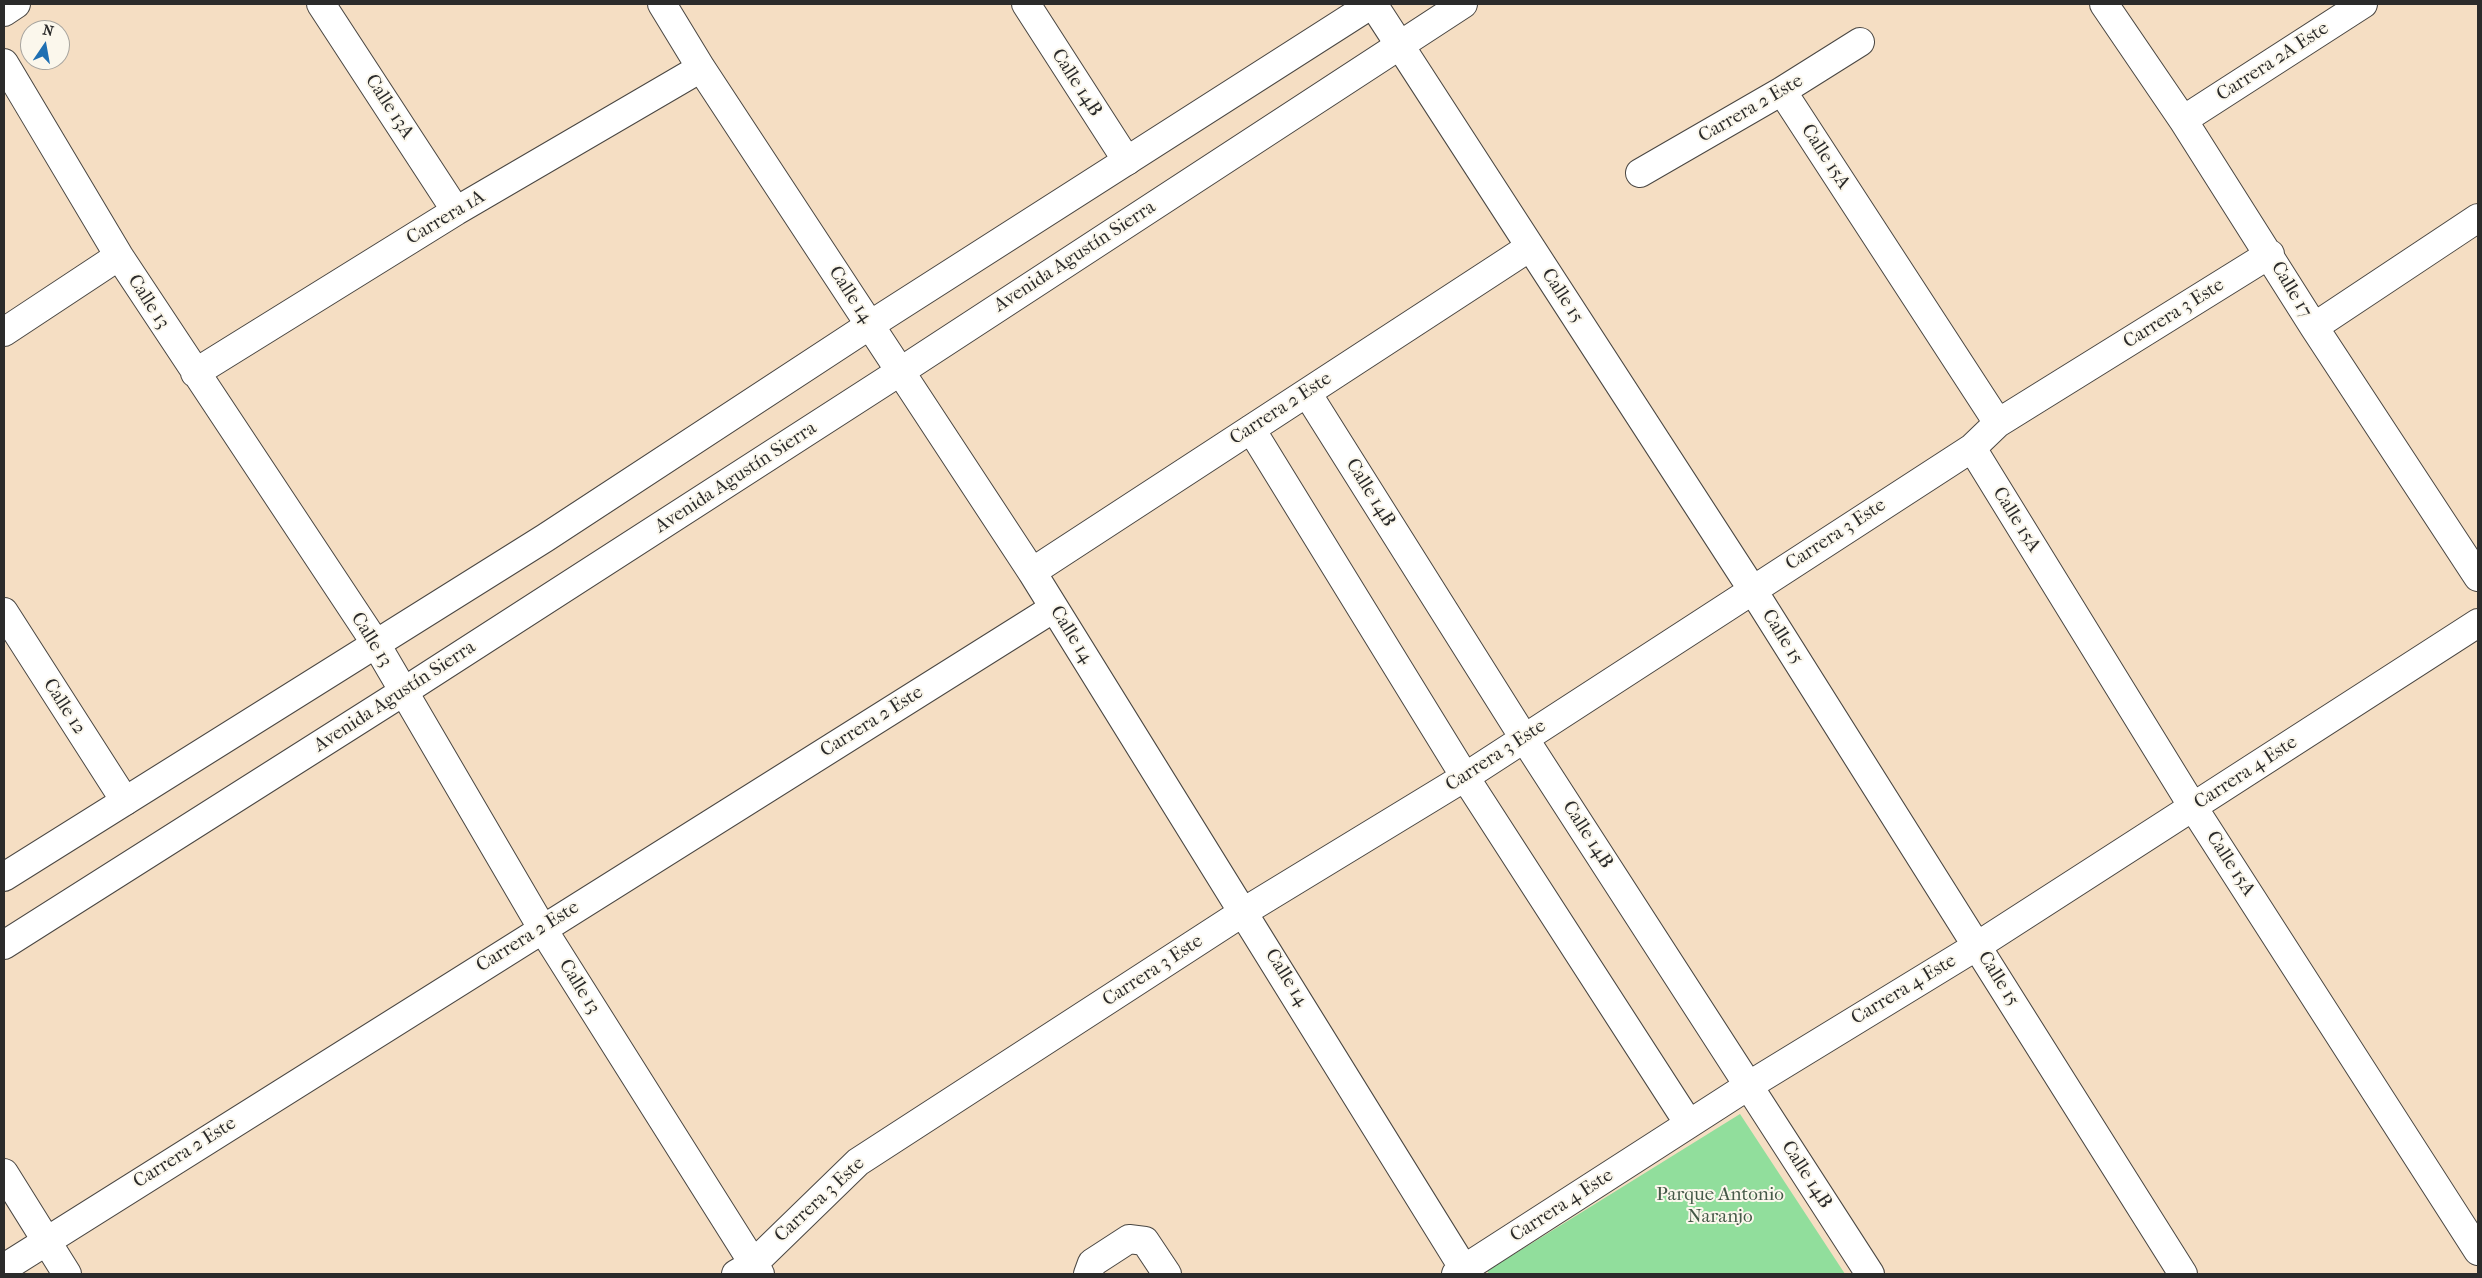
<!DOCTYPE html>
<html>
<head>
<meta charset="utf-8">
<style>
  body { margin:0 }
  #map { position:relative; width:2482px; height:1278px; overflow:hidden; background:#f5dec3; font-family:"IM FELL French Canon",serif }
  canvas { display:block }
  .frame { position:absolute; inset:0; border:5px solid #2b2b2b; pointer-events:none }
  .north { position:absolute; left:20px; top:20px; width:50px; height:50px; box-sizing:border-box; background:#fbf7ec; border:1px solid #a8a59f; border-radius:50%; rotate:12deg; font-size:14px; font-weight:700; line-height:20px; text-align:center; color:#2b2b2b }
  .north::after { content:''; display:block; margin:auto; width:18px; height:22px; background:#1f6fb2; clip-path:polygon(50% 0,100% 100%,50% 72%,0 100%) }
</style>
</head>
<body>
<div id="map">
<canvas width="2482" height="1278"></canvas>
<div class="frame"></div>
<div class="north">N</div>
</div>
<script>
const context = document.querySelector('canvas').getContext('2d');
context.lineJoin = 'round';
function fill(path, color) { context.fillStyle = color; context.fill(path, 'evenodd'); }
function strokePath(path, color, width, dash) { context.strokeStyle = color; context.lineWidth = width; context.lineCap = dash ? 'butt' : 'round'; context.setLineDash(dash || []); context.stroke(path); }
function label(font, color, halo, rows, align = 'center') {
  context.font = font + ' "IM FELL French Canon",serif'; context.lineWidth = 4; context.setLineDash([]); context.textBaseline = 'middle'; context.strokeStyle = halo; context.fillStyle = color; for (const [text, x, y, turn = 0] of rows) {
    context.save(); context.translate(x, y); context.rotate((+turn || 0) * Math.PI / 180); context.textAlign = isNaN(turn) ? turn : align; if (halo) context.strokeText(text, 0, 0); context.fillText(text, 0, 0); context.restore();
  }
}
const green = new Path2D(`
  M1740,1114L1845,1274H1489L1487,1271Z`);
const minor = new Path2D(`
  M321,4L456,211
  M662,4L701,68L1032,572L1467,1274
  M1026,4L1127,161
  M1373,4L1752,589L2183,1274
  M2104,4L2183,120L2314,327L2478,577
  M4,12L16,4
  M4,63L119,256L376,644L542,928L760,1274
  M1782,91L1998,423
  M2183,120L2363,4
  M1640,173L1782,91L1860,42
  M2314,327L2478,218
  M4,332L119,256
  M195,373L456,211L701,68
  M1307,393L1524,738L1870,1274
  M1251,429L1465,777L1689,1124
  M1972,448L2193,807L2478,1251
  M1032,572L1530,247
  M4,612L125,801
  M4,1268L1054,608
  M736,1274L753,1264L858,1162L1245,911L1465,777L1972,448L1998,423L2270,254
  M1088,1274L1092,1263L1129,1239L1145,1241L1167,1274
  M1456,1274L1748,1086L1977,946L2478,623`);
const secondary = new Path2D(`
  M4,1173L67,1274`);
const primary = new Path2D(`
  M4,877L545,538L870,325L1372,4
  M4,945L403,692L901,371L1463,4`);
const streetNames = [
  ["Carrera 2A Este",2273,62,-33],
  ["Calle 14B",1076,83,57],
  ["Calle 13A",389,107,57],
  ["Carrera 2 Este",1751,109,-30],
  ["Calle 15A",1825,157,57],
  ["Carrera 1A",446,218,-31],
  ["Avenida Agustín Sierra",1075,257,-33],
  ["Calle 17",2291,290,59],
  ["Calle 14",850,295,57],
  ["Calle 15",1562,296,57],
  ["Calle 13",148,302,57],
  ["Carrera 3 Este",2174,314,-32],
  ["Carrera 2 Este",1281,409,-33],
  ["Avenida Agustín Sierra",736,478,-33],
  ["Calle 14B",1370,493,58],
  ["Calle 15A",2016,520,58],
  ["Carrera 3 Este",1836,535,-33],
  ["Calle 14",1071,635,58],
  ["Calle 15",1782,637,58],
  ["Calle 13",371,640,58],
  ["Avenida Agustín Sierra",395,697,-33],
  ["Calle 12",64,707,57],
  ["Carrera 2 Este",872,722,-32],
  ["Carrera 3 Este",1496,756,-33],
  ["Carrera 4 Este",2246,773,-33],
  ["Calle 14B",1587,835,57],
  ["Calle 15A",2230,864,57],
  ["Carrera 2 Este",528,937,-32],
  ["Carrera 3 Este",1153,971,-33],
  ["Calle 14",1286,978,58],
  ["Calle 15",1998,979,58],
  ["Calle 13",579,987,58],
  ["Carrera 4 Este",1904,990,-31],
  ["Carrera 2 Este",185,1153,-32],
  ["Calle 14B",1806,1175,57],
  ["Carrera 3 Este",820,1200,-43],
  ["Carrera 4 Este",1562,1206,-33]
];
const parkNames = [
  ["Parque Antonio",1720,1195],
  ["Naranjo",1720,1217]
];
fill(green, '#91de9c');
strokePath(minor, '#494642', 30);
strokePath(secondary, '#494642', 30);
strokePath(primary, '#494642', 30);
strokePath(minor, '#fff', 28);
strokePath(secondary, '#fff', 28);
strokePath(primary, '#fff', 28);
label('19px', '#2b2b2b', '#fbf7ec', streetNames);
label('19px', '#445847', '#fbf7ec', parkNames);
</script>
</body>
</html>
